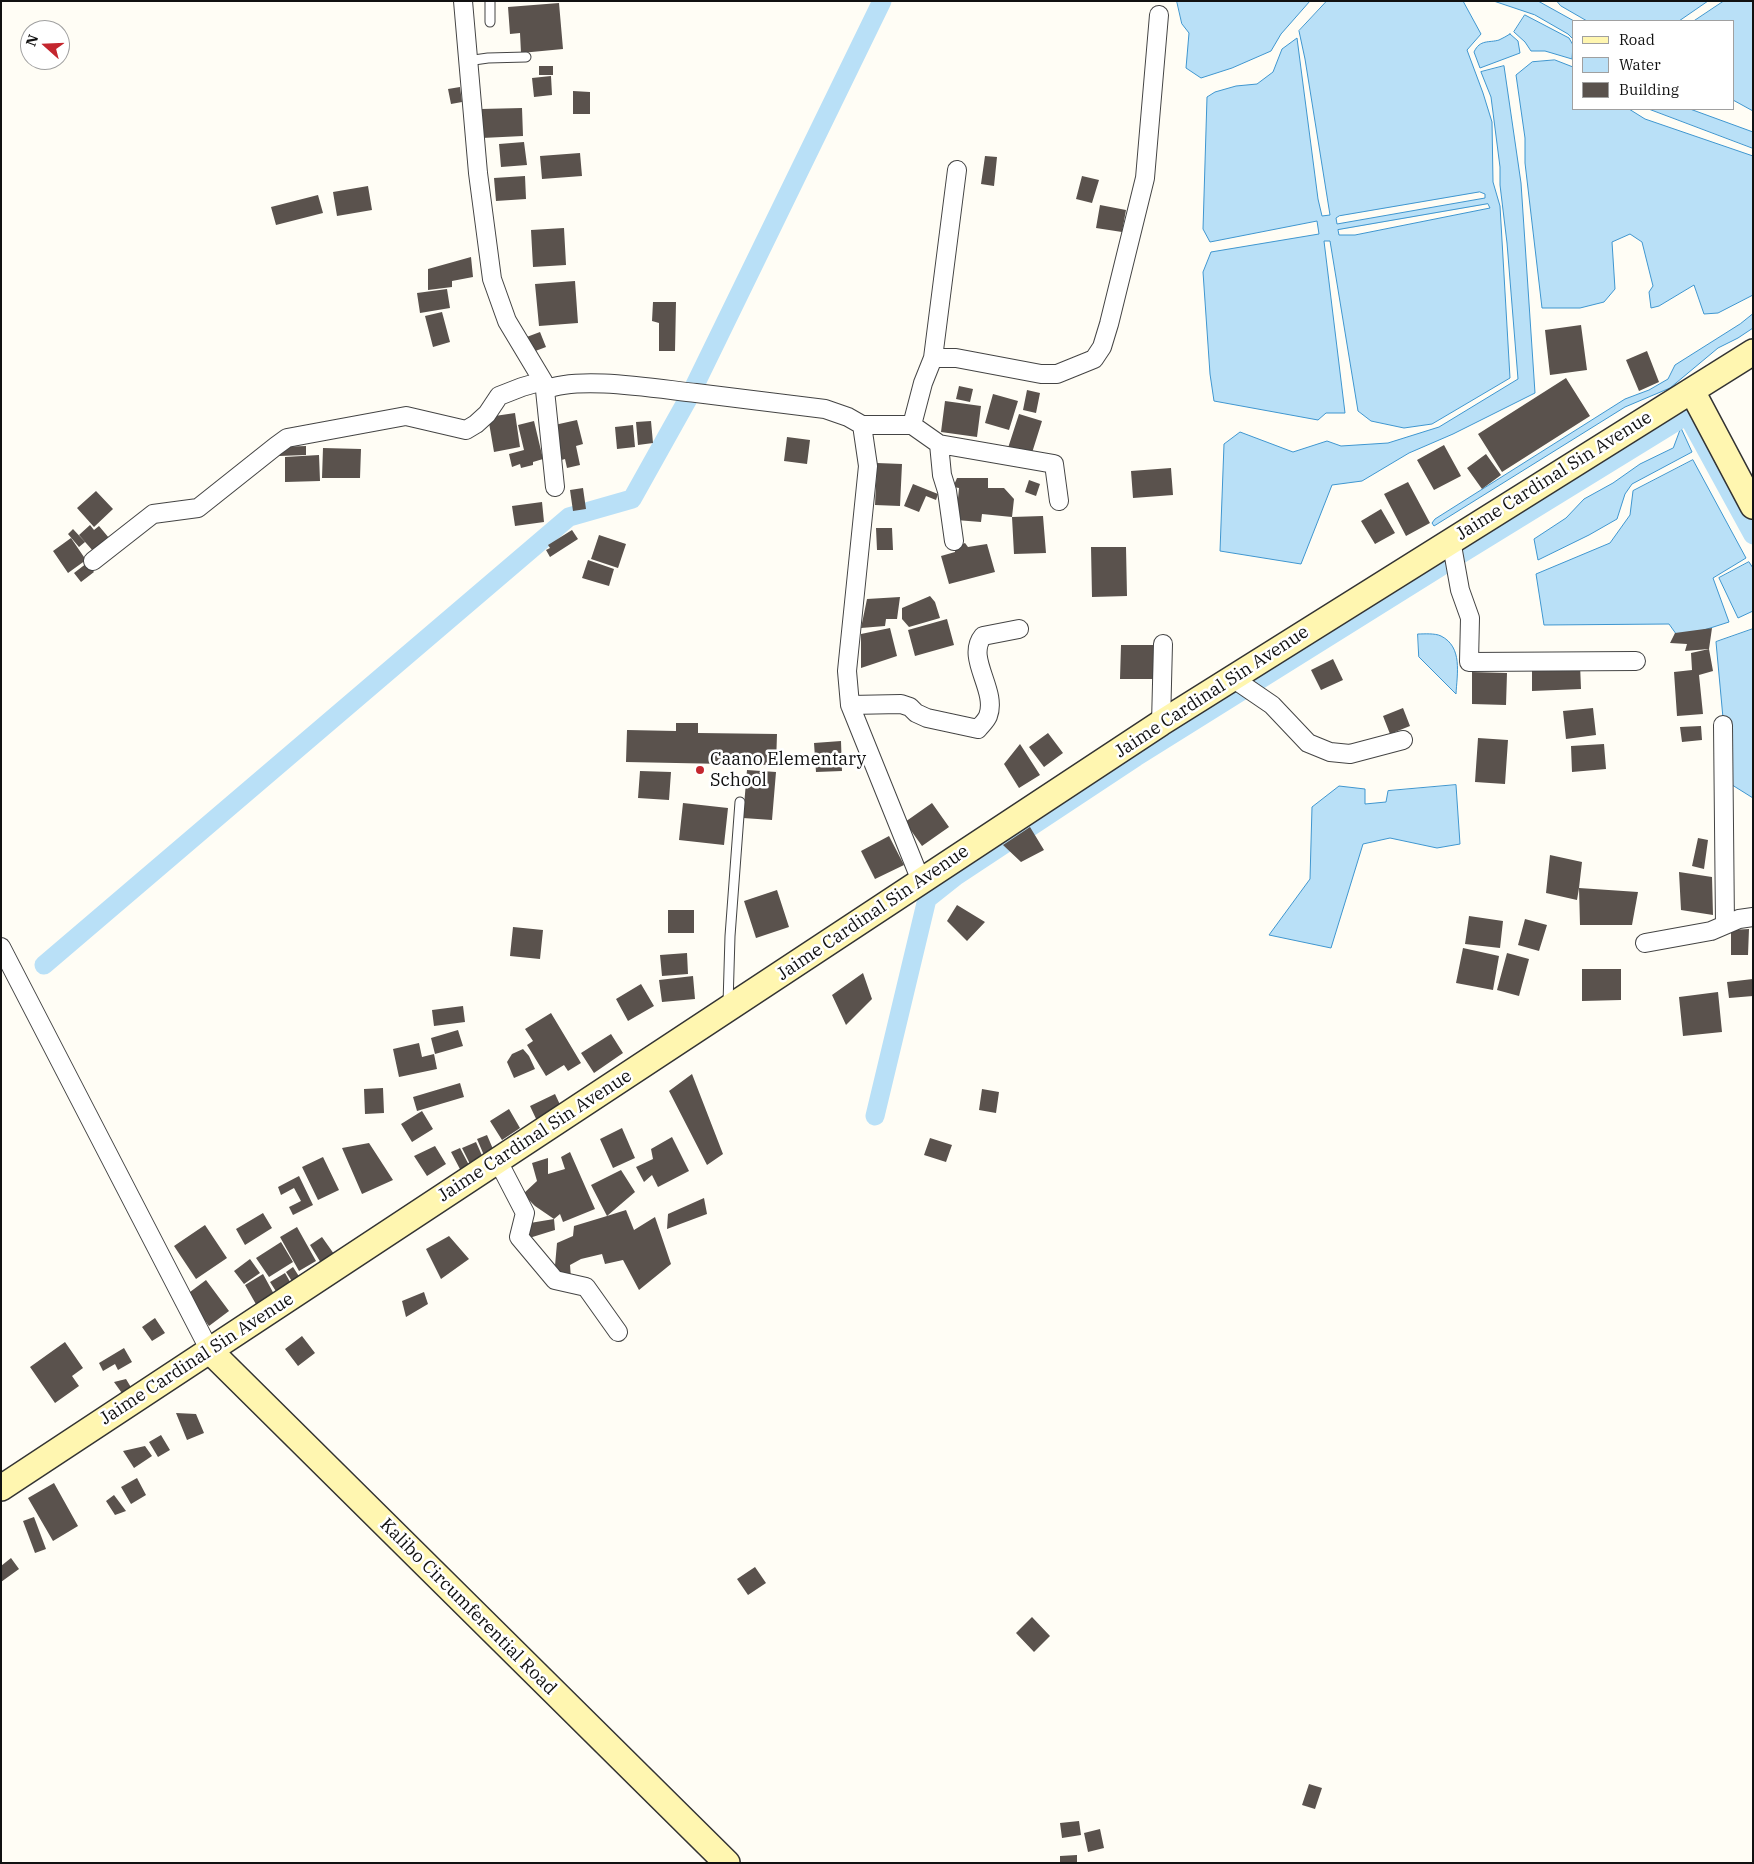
<!DOCTYPE html>
<html>
<head>
<meta charset="utf-8">
<style>
  body { margin:0 }
  #map { position:relative; width:1754px; height:1864px; overflow:hidden; background:#fffdf5; font-family:"IBM Plex Serif",serif }
  canvas { display:block }
  .frame { position:absolute; inset:0; border:2px solid #111; pointer-events:none }
  .legend { position:absolute; left:1572px; top:20px; width:162px; height:90px; box-sizing:border-box; background:#fff; border:1px solid #a0a0a0; margin:0; padding:6px 9px; list-style:none; font-size:15px; color:#111 }
  .legend li { display:flex; align-items:center; gap:10px; height:25px }
  .legend b { width:25px; border:1px solid #a0a0a0 }
  .north { position:absolute; left:20px; top:20px; width:50px; height:50px; box-sizing:border-box; background:#fff; border:1px solid #a0a0a0; border-radius:50%; rotate:290deg; font-size:14px; font-weight:700; line-height:20px; text-align:center; color:#111 }
  .north::after { content:''; display:block; margin:auto; width:18px; height:22px; background:#c4262e; clip-path:polygon(50% 0,100% 100%,50% 72%,0 100%) }
</style>
</head>
<body>
<div id="map">
<canvas width="1754" height="1864"></canvas>
<div class="frame"></div>
<ul class="legend">
<li><b style="height:6px;background:#fff6b0"></b>Road</li>
<li><b style="height:14px;background:#b9e0f7"></b>Water</li>
<li><b style="height:14px;background:#5a524d"></b>Building</li>
</ul>
<div class="north">N</div>
</div>
<script>
const context = document.querySelector('canvas').getContext('2d');
context.lineJoin = 'round';
function fill(path, color) { context.fillStyle = color; context.fill(path, 'evenodd'); }
function strokePath(path, color, width, dash) { context.strokeStyle = color; context.lineWidth = width; context.lineCap = dash ? 'butt' : 'round'; context.setLineDash(dash || []); context.stroke(path); }
function label(font, color, halo, rows, align = 'center') {
  context.font = font + ' "IBM Plex Serif",serif'; context.lineWidth = 5; context.setLineDash([]); context.textBaseline = 'middle'; context.strokeStyle = halo; context.fillStyle = color; for (const [text, x, y, turn = 0] of rows) {
    context.save(); context.translate(x, y); context.rotate((+turn || 0) * Math.PI / 180); context.textAlign = isNaN(turn) ? turn : align; if (halo) context.strokeText(text, 0, 0); context.fillText(text, 0, 0); context.restore();
  }
}
const water = new Path2D(`
  M1177,1H1310L1281,34L1271,51L1232,68L1201,78L1186,68L1189,33L1182,24Z
  M1327,1H1463L1481,34L1467,50L1483,93L1492,122L1493,182L1500,206L1510,378L1432,424L1404,428L1371,421L1358,411L1330,241H1324L1345,413H1326L1318,420L1214,401L1210,374L1203,272L1211,252L1319,234L1317,221L1210,242L1203,229L1207,97L1215,92L1236,86L1257,84L1273,72L1282,49L1297,38L1318,199L1322,216L1330,215L1305,59L1299,31ZM1480,192L1485,194V198L1337,224L1336,218L1339,216ZM1488,204L1490,208L1355,235H1339L1338,230Z
  M1494,1H1538L1574,21L1573,39L1568,34L1535,15Z
  M1557,1H1708L1679,21H1587L1561,6Z
  M1724,1H1753V111L1733,100V21H1694Z
  M1525,15L1569,38L1573,45L1572,59L1545,51H1531L1525,42L1514,32Z
  M1510,34L1518,41L1520,53L1480,68L1474,52C1480,39 1489,43 1499,40C1503,38 1507,36 1510,34Z
  M1555,60L1573,67V109H1629L1645,119L1753,156V295L1718,313L1704,314L1694,285L1659,306L1651,308L1649,292L1653,286L1642,242L1630,234L1612,242L1615,289L1604,302L1580,308H1542L1525,163V138L1516,75L1532,62Z
  M1504,66L1521,183L1535,393L1453,434L1409,453L1362,481L1332,485L1301,564L1220,551L1224,444L1240,432L1293,452L1327,441L1341,446L1388,443L1439,427L1518,379L1507,243L1500,185V167L1491,97L1481,72Z
  M1649,109H1690L1753,132V148Z
  M1753,314V328L1738,338L1718,348L1670,388L1625,407L1434,526L1432,523L1435,519L1625,399L1649,390L1668,379L1675,365L1740,324Z
  M1681,428L1692,452L1632,484L1625,494L1617,519L1589,535L1538,560L1534,539L1566,518L1584,499L1613,483L1640,464L1673,448Z
  M1693,460L1746,558L1713,578L1729,622L1679,638L1669,624L1544,625L1536,574L1610,543L1630,515L1633,491Z
  M1749,562L1753,568V611L1738,618L1719,578Z
  M1753,629V798L1729,783L1716,642Z
  M1418,634C1424,634 1435,633 1441,636C1463,647 1457,674 1456,694L1419,657Z
  M1456,785L1460,844L1437,848L1390,838L1363,844L1331,948L1269,935L1310,879L1312,807L1339,786L1365,789V804L1386,802L1388,791Z`);
const canal = new Path2D(`
  M693,389L882,1
  M1681,411L1684,417L1690,420L1753,535
  M44,965L569,517L632,499L689,397
  M875,1116L927,899L956,876L1136,757L1461,554L1684,417`);
const building = new Path2D(`
  M559,3L563,49L521,53L520,33L510,34L508,7Z
  M539,66H553V75H539Z
  M551,76L552,95L534,97L532,78Z
  M460,87L462,102L451,104L448,89Z
  M573,91L590,92V114H573Z
  M522,108L523,136L482,138L481,109Z
  M524,142L527,165L501,167L499,144Z
  M580,153L582,176L542,179L540,156Z
  M985,156L997,157L994,186L981,184Z
  M525,176L526,199L496,201L494,178Z
  M1082,176L1099,180L1092,203L1076,199Z
  M368,186L372,210L337,216L333,192Z
  M318,195L323,213L276,225L271,207Z
  M1100,205L1126,210L1122,232L1096,228Z
  M564,228L566,265L533,267L531,230Z
  M471,257L473,277L452,281V287L428,290V269Z
  M575,281L578,323L539,326L535,284Z
  M447,289L450,308L420,313L417,293Z
  M653,302H676L675,351H659V323L652,321Z
  M442,312L450,342L433,347L425,316Z
  M1581,325L1587,370L1550,375L1545,330Z
  M540,332L546,347L530,353L524,338Z
  M1647,351L1659,382L1639,391L1626,360Z
  M1566,378L1590,416L1502,472L1478,434Z
  M959,386L973,389L970,402L956,399Z
  M1027,390L1040,393L1036,413L1023,410Z
  M993,394L1018,401L1009,430L985,423Z
  M945,401L981,406L977,437L941,432Z
  M515,413L520,447L494,452L488,417Z
  M1019,414L1042,421L1031,456L1008,448Z
  M577,420L583,444L576,446L580,465L567,468L565,459L558,461L550,426Z
  M534,421L543,459L533,462V465L521,468L520,464L512,467L509,454L524,450L518,425Z
  M651,421L653,443L638,445L636,422Z
  M633,425L635,447L617,449L615,427Z
  M787,437L810,440L807,464L784,461Z
  M1444,445L1461,476L1434,490L1417,460Z
  M306,446V455L279,456V447Z
  M323,448L361,449L360,478H322Z
  M1486,454L1501,475L1482,489L1467,468Z
  M319,455L320,481L285,482V457Z
  M877,463L902,464L900,506L875,505Z
  M1171,468L1173,495L1133,498L1131,471Z
  M957,478H988V488H1004L1014,499L1012,517L982,514L981,522L956,520L959,488L953,487Z
  M1029,480L1040,484L1036,496L1025,492Z
  M1408,482L1430,523L1406,536L1384,494Z
  M913,484L938,494L936,500L926,496L919,512L904,506Z
  M583,488L586,509L573,511L570,490Z
  M96,491L113,509L94,527L77,508Z
  M542,502L544,522L515,526L512,506Z
  M1381,509L1395,533L1375,544L1361,521Z
  M1043,516L1046,553L1014,554L1012,517Z
  M90,525L94,530L99,526L109,538L93,551L79,535Z
  M876,528H892L893,550H877Z
  M73,529L85,542L79,547L68,534Z
  M572,530L578,539L550,557L546,550L550,548L548,545Z
  M599,535L626,544L618,568L591,559Z
  M71,538L86,560L68,573L53,551Z
  M965,543L968,547L987,544L995,572L949,584L941,556L955,552V547Z
  M1091,547H1126L1127,596L1092,597Z
  M588,560L614,569L609,586L582,578Z
  M87,563L94,572L81,582L74,573Z
  M930,596L935,602L940,618L909,627L902,619V608Z
  M900,597L897,619H886L885,626L861,628L867,599Z
  M947,619L954,645L915,656L908,630Z
  M890,628L897,656L861,668V634Z
  M1712,628L1709,649L1713,671L1699,675L1703,714L1677,716L1674,672L1692,670L1691,653L1709,649L1685,651L1687,644L1670,643L1675,633Z
  M1121,645H1153V679H1120Z
  M1333,659L1343,680L1321,690L1311,670Z
  M1580,664L1581,689L1532,691V666Z
  M1472,672L1507,673L1506,705L1472,704Z
  M1403,708L1410,726L1390,734L1383,716Z
  M1593,708L1596,735L1566,739L1563,711Z
  M676,723H698V733L777,734L776,765L626,762L627,730L676,731Z
  M1701,726L1702,740L1682,742L1680,727Z
  M1048,733L1063,753L1044,767L1029,747Z
  M1478,738L1508,740L1505,784L1475,782Z
  M841,741L842,771L816,772L814,743Z
  M1020,744L1040,775L1019,788L1004,764Z
  M1604,744L1606,769L1572,772L1571,746Z
  M747,770L776,772L772,820L743,818Z
  M640,771L671,772L669,800L638,798Z
  M683,803L728,808L724,845L679,840Z
  M932,803L949,827L922,846L905,822Z
  M1030,827L1044,850L1021,862L1003,845Z
  M889,836L904,865L875,879L861,851Z
  M1698,838L1708,840L1704,869L1692,866Z
  M1550,855L1582,862L1579,888L1638,892L1632,925H1580L1579,888L1577,900L1546,893Z
  M1679,872L1712,877L1713,915L1681,910Z
  M777,890L789,927L756,938L744,901Z
  M957,905L985,922L967,941L947,921Z
  M668,910H694V933H668Z
  M1469,916L1503,921L1500,948L1465,944Z
  M1525,919L1547,925L1539,951L1518,945Z
  M513,927L543,930L540,959L510,956Z
  M1749,929L1748,955H1731V930Z
  M1463,948L1499,956L1493,990L1456,983Z
  M687,953L688,974L662,976L660,955Z
  M1507,953L1529,959L1519,996L1497,990Z
  M1582,969H1621V1000L1582,1001Z
  M863,973L872,999L846,1025L832,995Z
  M693,976L695,999L662,1002L659,980Z
  M1753,979V996L1729,998L1727,982Z
  M641,984L654,1006L628,1021L616,999Z
  M1718,992L1722,1032L1683,1036L1679,997Z
  M463,1006L465,1022L434,1026L432,1010Z
  M551,1013L581,1063L568,1071L564,1065L546,1076L527,1045L533,1041L525,1029Z
  M458,1030L463,1046L435,1054L431,1038Z
  M611,1034L623,1053L594,1073L581,1053Z
  M419,1043L422,1057L434,1054L437,1069L399,1077L393,1049Z
  M523,1049L529,1056L535,1069L514,1078L507,1062L512,1054Z
  M692,1074L723,1154L707,1165L669,1091Z
  M460,1083L464,1097L417,1111L413,1097Z
  M383,1088L384,1113L365,1114L364,1089Z
  M982,1089L999,1092L996,1113L979,1110Z
  M555,1094L563,1111L538,1123L530,1106Z
  M509,1109L520,1128L502,1140L490,1121Z
  M422,1111L433,1129L412,1142L401,1124Z
  M622,1128L635,1158L613,1168L600,1139Z
  M487,1135L496,1156L486,1160L477,1139Z
  M672,1137L689,1171L658,1187L652,1175L644,1182L636,1167L653,1159L651,1149Z
  M930,1138L952,1145L946,1162L924,1155Z
  M476,1142L484,1160L471,1166L462,1148Z
  M369,1143L393,1180L362,1194L342,1148Z
  M435,1146L446,1164L427,1176L414,1156Z
  M460,1148L470,1167L461,1171L451,1152Z
  M570,1152L595,1209L563,1222L560,1214L554,1219L555,1230L526,1239L524,1224L554,1219L535,1206L523,1194L537,1181L532,1163L548,1158V1174L565,1169L561,1157Z
  M323,1157L339,1190L318,1200L302,1167Z
  M621,1170L635,1192L607,1216L626,1210L634,1230L655,1217L671,1264L639,1290L623,1260L605,1264L602,1254L581,1259L570,1265L571,1278L554,1277L557,1243L573,1236L574,1226L607,1216L591,1185Z
  M299,1176L313,1205L293,1215L289,1207L301,1201L294,1188L281,1195L278,1187Z
  M704,1198L707,1214L667,1229L668,1214Z
  M263,1213L272,1228L245,1245L236,1229Z
  M205,1225L227,1258L196,1279L174,1246Z
  M297,1227L316,1261L299,1271L280,1237Z
  M449,1236L469,1259L441,1279L426,1249Z
  M322,1237L334,1254L321,1263L310,1245Z
  M281,1242L293,1262L269,1277L256,1258Z
  M250,1259L260,1273L244,1284L234,1271Z
  M293,1267L302,1281L295,1286L286,1272Z
  M285,1273L293,1287L279,1296L270,1282Z
  M263,1274L275,1296L257,1306L245,1285Z
  M206,1280L229,1311L209,1326L186,1295Z
  M424,1292L428,1304L406,1317L402,1301Z
  M155,1318L165,1333L152,1341L142,1327Z
  M302,1336L315,1353L298,1366L285,1349Z
  M65,1342L83,1368L72,1376L79,1386L55,1403L30,1367Z
  M124,1348L132,1362L118,1370L115,1364L103,1371L99,1363Z
  M126,1379L132,1389L124,1396L114,1382Z
  M176,1413L196,1414L204,1433L187,1440Z
  M161,1435L170,1450L158,1457L149,1442Z
  M145,1446L152,1456L134,1468L123,1451Z
  M137,1478L146,1495L131,1504L121,1487Z
  M54,1483L78,1526L53,1541L28,1498Z
  M114,1495L126,1511L115,1515L106,1501Z
  M34,1517L46,1549L35,1553L23,1521Z
  M11,1558L19,1569L1,1582V1566Z
  M755,1567L766,1583L748,1595L737,1579Z
  M1032,1617L1050,1636L1034,1652L1016,1633Z
  M1309,1784L1322,1788L1315,1809L1302,1805Z
  M1079,1821L1081,1835L1062,1838L1060,1823Z
  M1100,1829L1104,1848L1088,1852L1084,1833Z
  M1077,1855V1863H1060V1856Z`);
const lane = new Path2D(`
  M490,22V1
  M467,61L488,58L526,57
  M728,1004L730,936L740,802`);
const street = new Path2D(`
  M463,1L478,173L492,279L507,321L543,381L545,390C578,375 658,389 696,393C739,398 782,404 825,409L848,417L862,425L868,466L847,671L850,705L921,881
  M933,358L957,170
  M545,390L555,487
  M862,425H912L923,383L933,358H956L1041,374H1057L1094,359L1102,347L1109,324L1145,178L1159,15
  M912,425L939,444L942,475L947,491L954,541
  M939,444L1054,464L1059,501
  M1451,540L1460,590L1470,618L1469,662L1636,661
  M93,561L153,514L198,508L276,446L287,438L406,416L466,430L476,424L487,414L499,396L522,387L543,381
  M1231,677L1272,705L1308,743L1330,752L1350,754L1403,740
  M850,705L901,704L910,707L916,713L927,718L978,729C981,725 986,721 988,716C998,690 965,658 983,636L1019,629
  M1161,723L1163,644
  M1723,725L1725,925
  M1645,943L1711,931L1739,919L1753,917
  M1,947L210,1351
  M498,1161L525,1213L519,1237L555,1280L586,1287L618,1332`);
const secondary = new Path2D(`
  M1692,391L1753,506
  M210,1351L727,1863
  M1,1488L1161,723L1753,352`);
const markers = [
  [700,770,5,"#c4262e"]
];
const streetNames = [
  ["Jaime Cardinal Sin Avenue",1554,476,-32],
  ["Jaime Cardinal Sin Avenue",1212,692,-33],
  ["Jaime Cardinal Sin Avenue",873,913,-34],
  ["Jaime Cardinal Sin Avenue",535,1136,-33],
  ["Jaime Cardinal Sin Avenue",197,1359,-33],
  ["Kalibo Circumferential Road",468,1607,45]
];
const poiNames = [
  ["Caano Elementary",710,760],
  ["School",710,781]
];
fill(water, '#b9e0f7');
strokePath(water, '#3f96cf', 1);
strokePath(canal, '#b9e0f7', 19);
fill(building, '#5a524d');
strokePath(lane, '#444', 11);
strokePath(street, '#444', 20);
strokePath(secondary, '#333', 28);
strokePath(lane, '#fff', 9);
strokePath(street, '#fff', 18);
strokePath(secondary, '#fff6b0', 25);
for (const [x, y, r, color] of markers) { const dot = new Path2D(); dot.arc(x, y, r, 0, 2 * Math.PI); context.fillStyle = color; context.fill(dot); strokePath(dot, '#fff', 2); }
label('18px', '#111', '#fff', streetNames);
label('18px', '#111', '#fff', poiNames, 'left');
</script>
</body>
</html>
